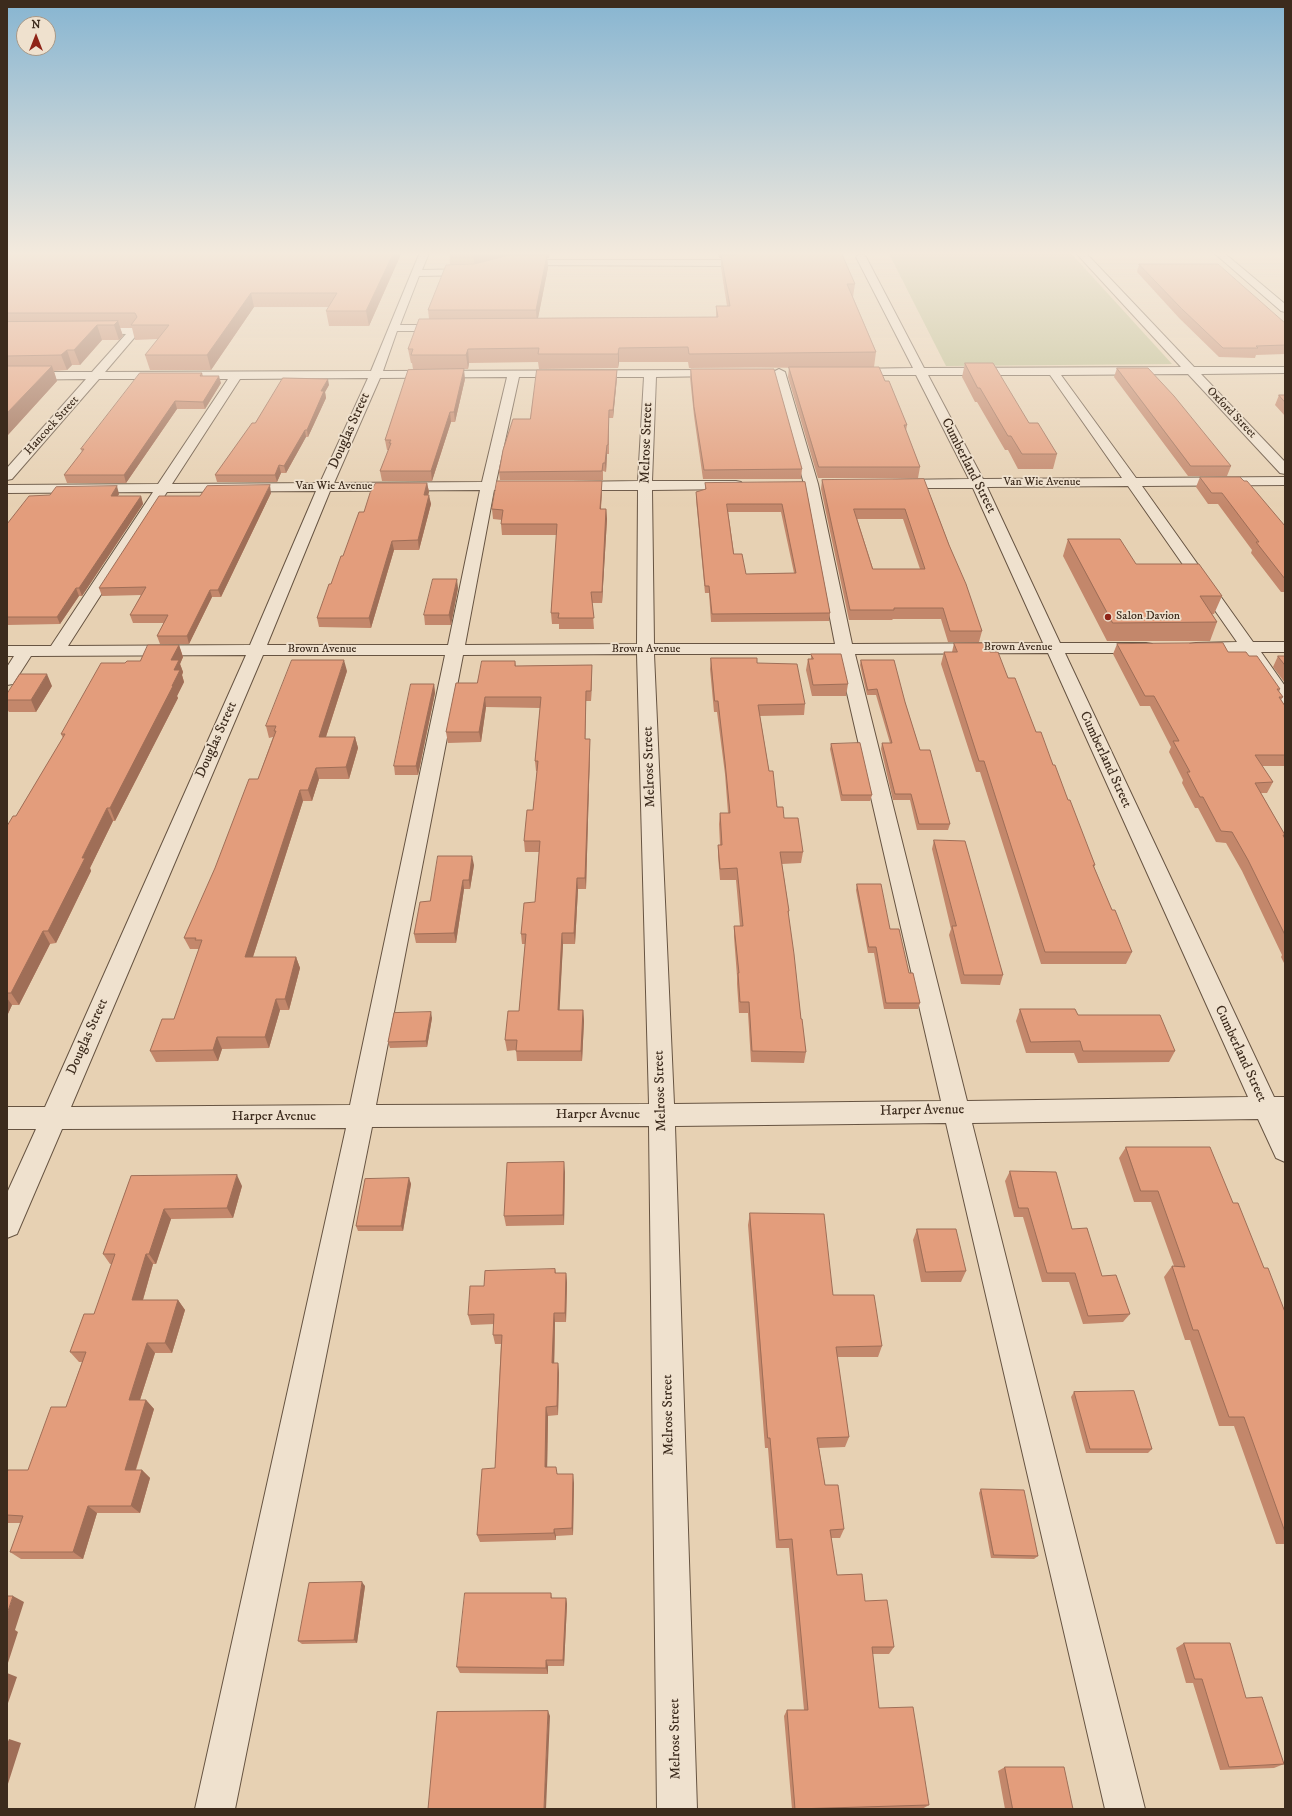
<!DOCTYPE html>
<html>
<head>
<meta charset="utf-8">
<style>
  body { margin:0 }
  #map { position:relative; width:1292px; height:1816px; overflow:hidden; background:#e7d1b3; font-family:"IM FELL DW Pica",serif }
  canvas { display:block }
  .frame { position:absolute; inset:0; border:8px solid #3c2b1d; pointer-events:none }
  .north { position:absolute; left:16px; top:16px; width:40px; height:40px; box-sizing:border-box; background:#efe1ce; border:1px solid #a79887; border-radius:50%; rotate:0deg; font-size:11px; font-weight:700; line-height:16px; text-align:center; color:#3c2b1d }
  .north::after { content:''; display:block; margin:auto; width:14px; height:18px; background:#8f2418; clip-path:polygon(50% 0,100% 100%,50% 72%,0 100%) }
</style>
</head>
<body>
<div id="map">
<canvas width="1292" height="1816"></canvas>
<div class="frame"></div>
<div class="north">N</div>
</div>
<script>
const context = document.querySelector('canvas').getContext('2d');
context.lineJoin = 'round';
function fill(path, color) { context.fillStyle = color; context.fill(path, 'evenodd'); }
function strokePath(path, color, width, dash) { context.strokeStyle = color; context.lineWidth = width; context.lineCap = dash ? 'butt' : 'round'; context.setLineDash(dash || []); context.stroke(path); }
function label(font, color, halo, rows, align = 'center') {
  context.font = font + ' "IM FELL DW Pica",serif'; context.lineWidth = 3.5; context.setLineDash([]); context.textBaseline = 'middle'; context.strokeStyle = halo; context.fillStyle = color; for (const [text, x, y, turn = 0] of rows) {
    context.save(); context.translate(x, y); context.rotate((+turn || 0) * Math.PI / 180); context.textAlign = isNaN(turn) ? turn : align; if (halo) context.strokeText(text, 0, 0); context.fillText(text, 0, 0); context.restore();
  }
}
const green = new Path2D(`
  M888,252H1070L1172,364L946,366Z`);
const minor = new Path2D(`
  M420,252L429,253L422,270L473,269L478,272L473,275L419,276L400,325H446L451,328L446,331H397L383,371L720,370L726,373L720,376L656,377L652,481H736L741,482L743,485L741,488L736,489L652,490L654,644H835L804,484L773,372L779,369L785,372L818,484L852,644L1043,643L973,488H896L891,487L889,484L891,481L896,480L969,479L916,375H852L846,372L852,369L913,368L856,257L858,255H864L866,257L924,368L1181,367L1075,252H1085L1194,367H1285V373L1201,374L1285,462V474L1280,473L1188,374L1061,375L1136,478L1285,477V485L1142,486L1253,642H1285V652H1261L1285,686V704L1279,703L1244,653H1196L1190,652L1188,648L1190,644L1196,643L1237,642L1128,486L987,487L1060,643H1146L1152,644L1154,648L1152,652L1146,653H1065L1274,1097H1285V1162L1276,1158L1258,1119L972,1123L1145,1809H1105L946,1123L675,1126L697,1809H657L649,1126L372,1127L235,1809H195L346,1128L62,1129L17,1234L7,1238V1193L36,1129H7V1107H45L246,655L31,656L13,684L7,685V667L14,656H7V646H51L153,492L7,493V485L158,484L228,379H99L12,479L7,480V468L86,379L7,380V372H92L126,334L87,333L86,331L87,329L91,328H135L140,331L105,372L371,371ZM928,375H1050L1122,478L983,479ZM507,377L482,482L334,483L380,378ZM519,377H644L638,481L572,482L567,483L565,486L567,489L572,490H638L637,644L465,645L494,490L507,489L509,486L507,483L496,482ZM368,378L320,483L172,484L240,379ZM480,490L448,645H267L330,491ZM316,491L250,645L68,646L167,492ZM1048,653L1248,1097L967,1101L855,654ZM637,654L649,1104L376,1105L463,655ZM654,654H838L941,1101L674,1104ZM263,655H445L350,1105L71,1107Z
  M1213,252H1223L1285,304V312L1281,311Z
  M518,260H734L739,263L734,266L515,265L513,263L515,261Z`);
const wall = new Path2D(`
  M7,252H402L369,326H329L326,311L329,307H254L211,370H150L145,355L158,339L135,340L132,328H120L123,336L119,340H102L80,365H72L67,370L54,371L57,381L7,436Z
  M449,252H550L549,258H547L548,268L538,318L716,317V306H727L721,268V258H719L718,252H841L855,284L853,297L876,352L874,367L885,381L907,425L906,431L920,467L918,478H818L788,377L789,367H824L689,368L688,362H619L618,368L539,369L538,362L469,363L468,369H413L412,363H411L408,349L429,319L428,310L450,265Z
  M1139,264L1285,323V354L1256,355L1255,358L1219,357L1179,318L1137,272Z
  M965,363L1029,423L1057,454L1053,469H1018L1008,450H1005L977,402H975L962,377Z
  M1117,368L1231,466L1227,476H1188L1114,377Z
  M691,369L802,469L801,479H703L694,416L690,378Z
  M617,370V378L613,418H609V454H607L606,472L603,471V480H500L499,472L530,419Z
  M202,373L203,376L221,383L205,409H177L126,483H67L64,475L82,452L81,449Z
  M465,379L455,422H451L432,481H382L380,471L389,450H387L385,440Z
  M329,385L325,392L326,398L308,437H306L286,473H281L277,482H217L215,475L255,423Z
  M1279,395H1285V416L1275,405Z
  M1200,477L1285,526V592H1281L1251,553L1252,550L1218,504H1208L1196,487Z
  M924,479L982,631L979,642H948L941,619H893L892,620H849L821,489L822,480ZM857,519H903L920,569H873Z
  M602,481V491L601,509H606L607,519L602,603H592L594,629H559V624H552L551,613L557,535H502L501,524L502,520L493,519L492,509Z
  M805,482L830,613L829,621L711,622L709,593H705L696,499V492L705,489V483ZM728,512H781L794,573L746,574L734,554Z
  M427,483L429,492L428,495L431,504L419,550H394L371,628L319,627L317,618L331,584L364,512Z
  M271,493L221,597H212L189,644H160L157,636L164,623H133L130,615L141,595L102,596L99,588L200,496Z
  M119,494L118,496H141L143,504L82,596H79L60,624L7,625V524Z
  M1068,539L1222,596L1214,614H1212L1217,622L1210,641H1107L1063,556Z
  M458,588L451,625H425L424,615Z
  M954,643L990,652L1008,678L1036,732L1053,765L1068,800L1095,865L1094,867L1112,910L1132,952L1126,964H1041L980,772H976L941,664L944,652H952Z
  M1117,644L1228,652L1249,656L1280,689L1279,692L1283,697L1281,700L1285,706V766H1262L1273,782L1267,793H1261L1285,835L1284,837L1285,839V965L1281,957L1282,955L1242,871L1226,843L1216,842L1198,808H1195L1182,783L1183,780L1169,752L1171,747L1150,706H1140L1113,654Z
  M179,645L183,657L180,664L183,672L182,675L184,682L177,696L178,698L115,821H113L90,868L91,871L56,943L50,944L19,1005H12L7,1016V826L16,816L63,738L61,734L125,663L140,661Z
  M811,654L848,684L846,696H812L806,670L808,659H811Z
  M1278,656H1285V683L1273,667Z
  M711,658L757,663L805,704L804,715L760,716L769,771L777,807L803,852L801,863L782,864L789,911L788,916L801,1019L806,1052L804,1063L751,1062L748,1013H739L737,984V976L734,937V926H740L736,880H720L718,856V845H720L719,824L720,813H728L725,774L717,712H714L710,669Z
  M861,660L905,702L920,750L950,824L948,830H917L910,800H893L881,749L882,743H890L876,695H867L860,665Z
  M515,661L516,666L592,665L591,701H586L585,739L590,750L586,889H578L575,944H563L559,1010H583L584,1021L582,1061H517L516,1050L507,1051L505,1040L519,1011L525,944H522L521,934L535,902L539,852H525L524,841L533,810L537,771H536L535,761L540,708L486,707L481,742L448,743L446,732L477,683Z
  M347,671L326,737H355L358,748L349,779H319L312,801H303L253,957H296L300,968L289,1010H280L269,1048L222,1049L218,1061L156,1062L150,1051L174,1019L199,949H190L184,938L258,779L273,737L269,738L266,726Z
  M434,684L435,693L418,775H395L394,766Z
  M52,686L36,712H9L7,709V700Z
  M831,744L872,795L870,801H841L830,749Z
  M934,840L1003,975L1000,985L961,984L949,935L951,929L932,849Z
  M474,865L470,889H464L456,943H416L414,934L430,901Z
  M857,884L890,929L909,973L920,1003L918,1009H884L874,953H868L856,890Z
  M1020,1009L1078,1015L1175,1051L1169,1062L1078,1063L1074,1053H1026L1016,1021Z
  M432,1018L427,1047L390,1048L388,1042Z
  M1126,1147L1233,1203L1285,1312V1544H1276L1234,1426H1219L1190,1340H1185L1164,1277L1172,1266H1174L1151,1202H1134L1119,1158Z
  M1010,1171L1072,1229L1102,1276L1130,1314L1123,1322L1083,1324L1069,1282H1042L1023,1217H1014L1005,1181Z
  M565,1172L564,1225L506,1226L504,1216Z
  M131,1176L242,1186L233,1218L171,1219L156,1264H153L143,1300H178L185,1310L172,1353H155L140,1400H146L154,1409L136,1470H142L150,1478L140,1513H97L83,1559H21L10,1552L21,1523H7V1472L28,1470L66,1407L82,1362H79L70,1352L94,1314L112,1264H110L103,1254Z
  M409,1178L411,1184L403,1231H358L356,1226Z
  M750,1213L833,1295L882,1346L878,1357H837L849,1437L845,1447L819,1448L825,1485L844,1529L840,1538H831L837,1575L865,1601L894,1647L889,1654H872L879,1708L929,1805L922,1809H792L784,1716L787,1710H804L789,1548H776L768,1448H765L748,1225Z
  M917,1229L966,1271L961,1282H921L913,1240Z
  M555,1269L556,1273H566L567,1283L566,1322H555L554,1363H558L559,1373L558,1415L548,1416L547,1467L558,1474L574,1483L573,1535L556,1536V1540L480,1542L477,1535L495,1468L501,1344H495L493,1335L494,1324L471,1325L468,1315L484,1286Z
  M1074,1392L1152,1449L1148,1453H1086L1071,1397Z
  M981,1489L1038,1556L1034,1559L991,1558L979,1493Z
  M365,1586L357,1643L302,1644L298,1641Z
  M551,1593L552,1598H566L567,1604L564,1666H548V1674L460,1673L457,1667Z
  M1184,1643L1284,1764L1274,1768L1220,1770L1193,1683H1186L1176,1648Z
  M1005,1767L1073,1809H1005L998,1771Z`);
const shadedWall = new Path2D(`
  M394,252H402L369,326L366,311Z
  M473,252H510V258L475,268Z
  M547,255L548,268L537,323L536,310Z
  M251,293L254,307L211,370L207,355Z
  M118,321L123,336L119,340L114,325Z
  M97,325L102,340L80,365L74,350Z
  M619,348V362L618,368V354Z
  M468,349L469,363L468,369L466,355Z
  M67,350L72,365L67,370L61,355Z
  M52,366L57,381L7,436V413Z
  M464,369L465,379L455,422L454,412Z
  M617,370V378L613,418V410Z
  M219,376L221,383L205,409L203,402Z
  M328,379L329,385L325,392L326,398L308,437L307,430L321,391Z
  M175,401L177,409L126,483L124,475Z
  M450,412L451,422L432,481L431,471Z
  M305,430L306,437L286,473L284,466Z
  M607,445V454L606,472L605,463Z
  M279,465L281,473L277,482L275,475Z
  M602,481V491L600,519V509Z
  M427,483L429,492L425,504L424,495Z
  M270,485L271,493L221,597L218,590Z
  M117,486L119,494L113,503L111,496Z
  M429,495L431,504L419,550L418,540Z
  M141,496L143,504L82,596L79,588Z
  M606,509L607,519L602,603V592Z
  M392,541L394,550L371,628L369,618Z
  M457,579L458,588L451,625L449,615Z
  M76,588L79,596L60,624L57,617Z
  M210,590L212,597L189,644L187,636Z
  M179,645L183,657L180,664L183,672L182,675L184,682L177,696L178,698L115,821L110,808L172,686L171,660Z
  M344,660L347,671L322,749L319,737Z
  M592,665V675L591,701V691Z
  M47,674L52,686L36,712L31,700Z
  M434,684L435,693L418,775L416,766Z
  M586,691V701L585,750V739Z
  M485,697L486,707L481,742L479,732Z
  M355,737L358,748L349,779L346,767Z
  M590,739V750L586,889L585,878Z
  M316,768L319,779L312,801L308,790Z
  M300,790L303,801L249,969L245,957Z
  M107,808L113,821L90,868L91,871L56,943L48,931L82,858Z
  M472,856L474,865L470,889L469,880Z
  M577,878L578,889L575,944L574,933Z
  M463,880L464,889L456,943L454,933Z
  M43,931L50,944L19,1005L11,993Z
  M562,933L563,944L559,1021L558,1010Z
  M296,957L300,968L289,1010L285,999Z
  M7,998L12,1005L7,1016Z
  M276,999L280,1010L269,1048L265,1037Z
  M583,1010L584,1021L582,1061L581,1051Z
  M431,1012L432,1018L427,1047L426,1041Z
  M217,1037L222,1049L218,1061L213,1050Z
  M564,1162L565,1172L564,1225L563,1215Z
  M237,1175L242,1186L233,1218L227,1208Z
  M409,1178L411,1184L403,1231L401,1226Z
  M164,1209L171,1219L156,1264L149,1254Z
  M146,1254L153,1264L140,1310L132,1300Z
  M566,1273L567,1283L566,1322L565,1313Z
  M178,1300L185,1310L172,1353L165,1343Z
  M554,1313L555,1322L554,1373L552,1363Z
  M147,1343L155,1353L137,1409L129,1400Z
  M558,1363L559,1373L558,1415L557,1406Z
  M146,1400L154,1409L133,1478L125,1470Z
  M546,1407L548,1416L547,1476L545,1467Z
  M142,1470L150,1478L140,1513L131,1506Z
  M573,1474L574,1483L573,1535L572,1528Z
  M88,1506L97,1513L83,1559L73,1552Z
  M554,1529L556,1536V1540L554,1533Z
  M362,1582L365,1586L357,1643L354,1640Z
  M13,1596L24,1602L15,1630L18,1632L7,1666V1614Z
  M566,1598L567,1604L564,1666L563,1660Z
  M546,1660L548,1666V1674L546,1668Z
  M7,1673L17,1677L7,1706Z
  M548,1711L550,1716L546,1809H544Z
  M9,1739L21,1743L7,1787V1744Z`);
const building = new Path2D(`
  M7,252H394L366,311H326L337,293H251L207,355H145L169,325H131L137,317L135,313H7Z
  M739,252H841L855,284H847L876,352L689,354L688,347L619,348L618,354H538L539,348L468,349L466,355H411L413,349H408L419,319L718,317L716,306H730L721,255H735Z
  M509,255H547L536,310H428L446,265L474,264Z
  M1139,264H1218L1285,323V345L1256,346L1258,348H1223L1182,309Z
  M118,321L114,325H97L74,350H67L61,355L7,356V322Z
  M965,363H993L1029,423H1038L1057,454H1022L1011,436H1008L980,388H978Z
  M7,366H52L7,413Z
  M789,367H879L885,381H889L907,425H904L920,467H819Z
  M1117,368H1148L1174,396L1231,466H1191Z
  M464,369L454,412H450L431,471H380L391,443H389L391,440H385L408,370Z
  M691,369H774L802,469L704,470L694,407Z
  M537,370H617L613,410H609L608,445H607L605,463H603L602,471L499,472L503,450L513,419H530Z
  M140,373H202L200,376H219L203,402L175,401L124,475H64L84,449H81Z
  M283,378L328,379L321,391H324L307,430H305L284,466L279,465L275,475H215L252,423H255Z
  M1279,395H1285V402Z
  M1200,477H1240L1244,481H1247L1285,526V579L1256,542H1259L1222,493H1212Z
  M924,479L949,545L966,584L982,631H950L943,608H894V610H850L822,480ZM854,509H905L925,569H873Z
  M497,481H602L600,509H606L602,592H591L594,618H558L559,613H551L557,524H501L503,510L492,509Z
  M805,482L830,613L712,614L709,586H705L696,492L706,489L705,483ZM727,504H782L796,573L746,574L742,554H734Z
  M376,483H427L424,495H429L418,540L392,541L369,618H317L329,584H331L341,556H343L359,512H364L370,493Z
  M270,485L218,590H210L187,636H157L168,615H130L146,587L99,588L159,496H200L207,486Z
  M117,486L111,496H141L79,588H76L57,617H7V524L29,496L50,495L56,487Z
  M1068,539H1120L1136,564H1199L1222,596H1200L1217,622L1113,623Z
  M433,579H457L449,615H424Z
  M954,643H987L990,652H998L1008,678H1015L1036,732H1041L1053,765H1055L1068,800H1070L1095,865H1093L1112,910H1115L1132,952H1045L984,761H979L944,652H957Z
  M1223,643L1228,652H1246L1249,656H1257L1280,689H1277L1283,697H1279L1285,706V755H1255L1273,782L1255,783L1285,835H1283L1285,839V935L1248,860L1232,832L1221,831L1203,797H1200L1187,772H1190L1173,741H1179L1154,696H1145L1117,644Z
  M148,645H179L171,660H179L174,670H180L172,686H173L110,808H107L82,858H85L48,931H43L11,993H7V826L13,816H16L65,734H61L101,663H125L127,661H140Z
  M811,654H841L848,684L813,685L808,659H813Z
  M1278,656H1285V665Z
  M711,658H757V663L797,664L805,704L758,705L769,771H773L777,807H783L784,818H798L803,852H780L789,911H788L794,954L801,1019H802L806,1052L752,1051L749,1002H740L738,973H739L734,926H743L737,868L720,869L718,845H722L720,813H730L725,762L718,701H715Z
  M292,660H344L319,737H355L346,767L316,768L308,790H300L245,957H296L285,999H276L265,1037H217L213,1050L150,1051L162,1019H174L202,940H195L196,938H184L215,868L249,779H258L276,731H274L276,726H266Z
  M861,660H894L905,702L920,750H930L950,824H919L911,794H895L882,743H892L877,689L868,690Z
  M482,661H515V666L592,665L591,691H586L585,739H590L585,878H577L574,933H562L558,1010H583L581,1051H516L517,1040H505L508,1011H519L526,934H521L524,903L535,902L540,841H524L527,810H533L538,761H535L541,697H485L479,732H446L456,683H477Z
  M20,674H47L31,700H7V694Z
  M411,684H434L416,766H394Z
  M860,743L872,795H842L831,744Z
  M934,840L965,841L1003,975H964L952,926H956Z
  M438,856H472L469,880H463L454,933L414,934L420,902L430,901Z
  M857,884H881L890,929H899L909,973H913L920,1003H886L876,947H869Z
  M1020,1009H1075L1078,1015H1160L1175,1051H1083L1080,1041L1031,1042Z
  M431,1012L426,1041L388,1042L394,1013Z
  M1126,1147H1210L1233,1203H1238L1264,1268H1268L1285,1312V1532L1244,1417H1229L1198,1330H1193L1172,1266L1185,1267L1158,1191H1141Z
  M564,1162L563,1215L504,1216L507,1163Z
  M1010,1171L1056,1172L1072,1229L1087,1228L1102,1276L1116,1275L1130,1314L1088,1316L1075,1273H1047L1028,1208H1019Z
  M237,1175L227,1208L164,1209L149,1254H146L132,1300H178L165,1343H147L129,1400H146L125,1470H142L131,1506H88L73,1552H10L23,1516L7,1515V1472L8,1470H28L51,1407H66L86,1352H70L84,1314H94L115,1254H103L131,1176Z
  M409,1178L401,1226H356L365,1179Z
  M750,1213L824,1214L833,1295H874L882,1346L836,1347L849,1437L817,1438L825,1485H838L844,1529L830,1530L837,1575L862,1574L865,1601L887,1600L894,1647H872L879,1708L913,1707L929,1805L795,1809L787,1710H808L792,1539L779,1540L770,1438H768Z
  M917,1229H956L966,1271L926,1272Z
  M555,1269V1273H566L565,1313H554L552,1363H558L557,1406L546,1407L545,1467H556L557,1474H573L572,1528L554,1529V1533L477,1535L482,1469L495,1468L502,1335H493L494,1314L468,1315L470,1286H484L485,1271Z
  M1134,1391L1152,1449H1090L1074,1392Z
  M981,1489L1024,1490L1038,1556L994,1555Z
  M362,1582L354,1640L298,1641L309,1583Z
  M465,1593H551V1598H566L563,1660H546V1668L457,1667Z
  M7,1596H13L7,1614Z
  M1184,1643H1230L1246,1698L1262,1697L1284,1764L1229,1767L1202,1679H1195Z
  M548,1711L544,1809H428L437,1712Z
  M1005,1767H1064L1073,1809H1013Z`);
const markers = [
  [1108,617,4,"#8f2418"]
];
const farStreetnames = [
  ["Oxford Street",1231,413,46],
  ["Hancock Street",52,426,-48],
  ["Van Wie Avenue",1042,483],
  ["Van Wie Avenue",334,487],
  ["Brown Avenue",1018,648],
  ["Brown Avenue",322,650],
  ["Brown Avenue",646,650]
];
const farPoinames = [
  ["Salon Davion",1116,617]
];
const streetNames = [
  ["Douglas Street",350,431,-66],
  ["Melrose Street",647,443,-88],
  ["Cumberland Street",968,466,63],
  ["Douglas Street",217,740,-66],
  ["Cumberland Street",1105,760,65],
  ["Melrose Street",650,767,-92],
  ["Douglas Street",88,1037,-66],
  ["Cumberland Street",1240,1054,65],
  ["Melrose Street",661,1091,-92],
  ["Harper Avenue",922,1111,-1],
  ["Harper Avenue",598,1115],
  ["Harper Avenue",274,1117],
  ["Melrose Street",669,1415,-91],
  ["Melrose Street",676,1739,-91]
];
fill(green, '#b8ba8a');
strokePath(minor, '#675442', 2);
fill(minor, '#efe1ce');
fill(wall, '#c3876b');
fill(shadedWall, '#9f6e57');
fill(building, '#e39d7c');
strokePath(building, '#9f6e57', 1);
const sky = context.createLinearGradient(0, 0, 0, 507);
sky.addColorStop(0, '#87b5d1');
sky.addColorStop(0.5, '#f4eadd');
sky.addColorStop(1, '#f4eadd00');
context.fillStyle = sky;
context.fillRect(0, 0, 1292, 507);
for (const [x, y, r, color] of markers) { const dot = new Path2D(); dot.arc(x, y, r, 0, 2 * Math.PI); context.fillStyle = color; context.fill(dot); strokePath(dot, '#efe1ce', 1.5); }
label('12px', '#3c2b1d', '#efe1ce', farStreetnames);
label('12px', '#3c2b1d', '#efe1ce', farPoinames, 'left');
label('14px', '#3c2b1d', '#efe1ce', streetNames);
</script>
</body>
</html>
